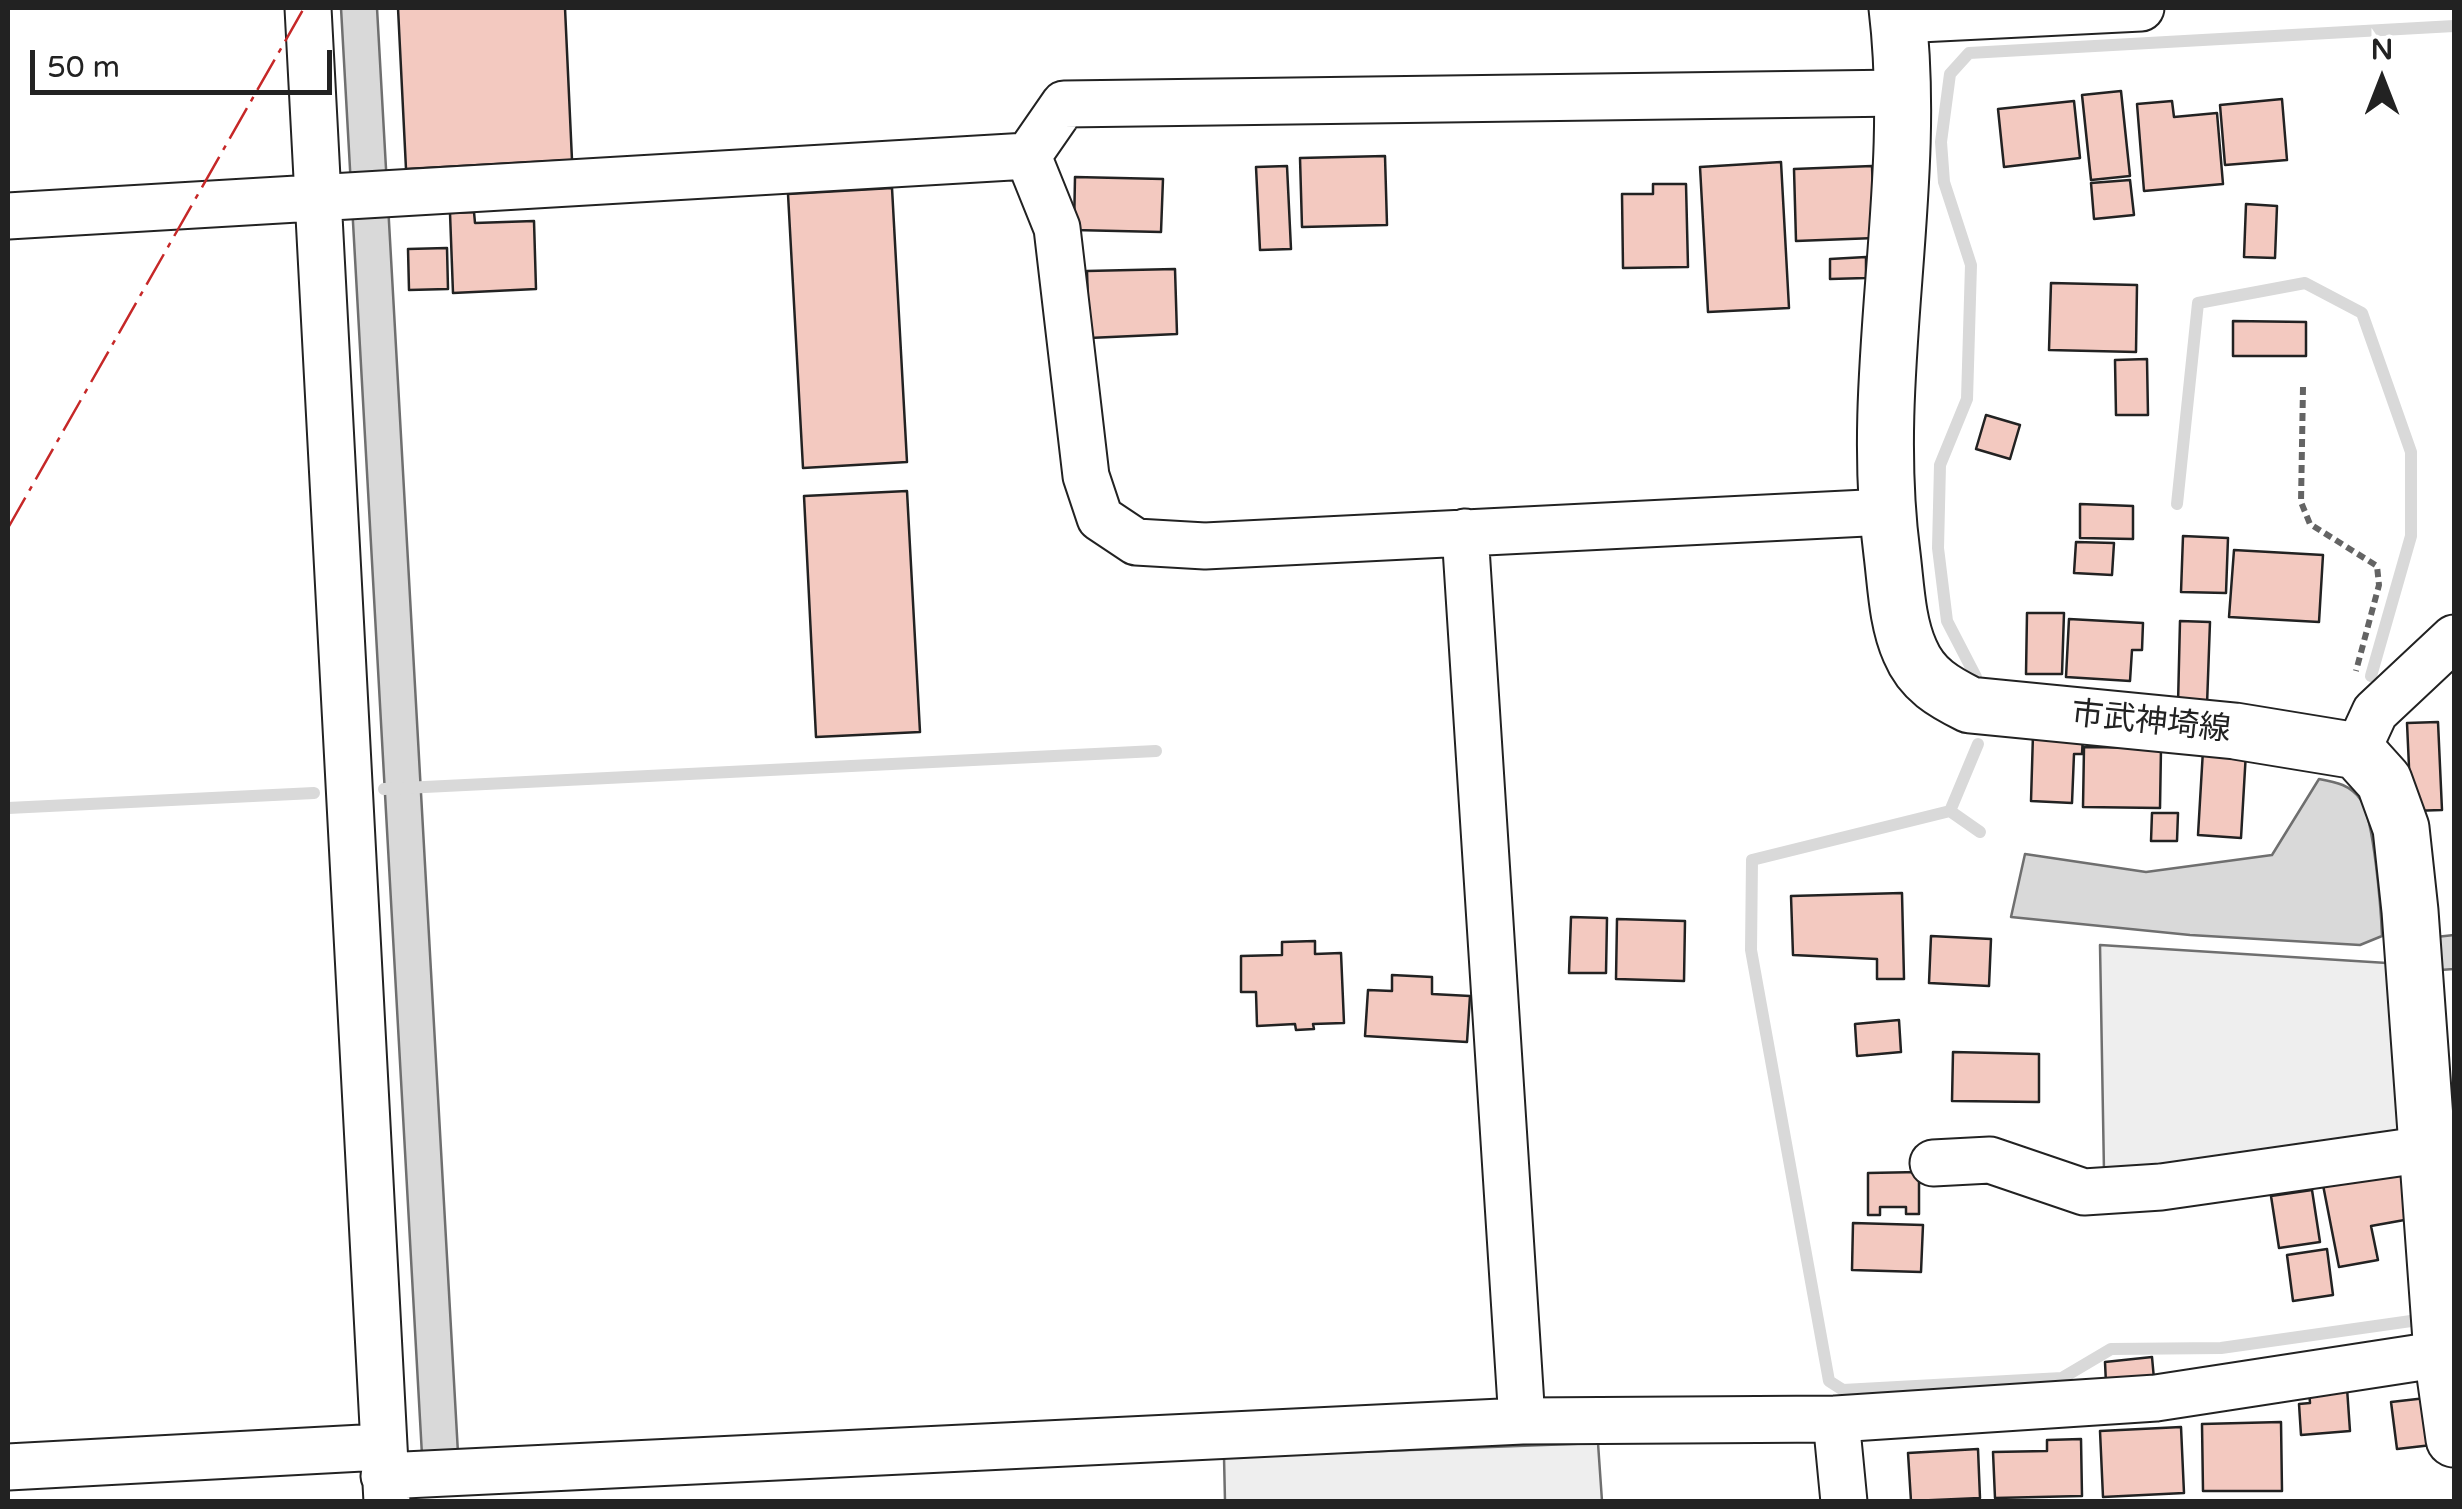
<!DOCTYPE html>
<html>
<head>
<meta charset="utf-8">
<style>
  body { margin:0 }
  #map { position:relative; width:2462px; height:1509px; overflow:hidden; background:#fff; font-family:"Varela Round",sans-serif }
  canvas { display:block }
  .frame { position:absolute; inset:0; border:10px solid #222; pointer-events:none }
  .north { position:absolute; left:2332px; top:30px; width:100px; height:100px; -webkit-text-stroke:8px #fff; paint-order:stroke; rotate:0deg; font-size:28px; font-weight:700; line-height:40px; text-align:center; color:#222 }
  .north::after { content:''; display:block; margin:auto; width:35px; height:45px; background:#222; clip-path:polygon(50% 0,100% 100%,50% 72%,0 100%) }
  .scale { position:absolute; left:30px; top:50px; width:302px; height:45px; box-sizing:border-box; border:5px solid #222; border-top:0; padding-left:12px; font-size:30px; line-height:35px; white-space:nowrap; color:#222; -webkit-text-stroke:8px #fff; paint-order:stroke }
</style>
</head>
<body>
<div id="map">
<canvas width="2462" height="1509"></canvas>
<div class="frame"></div>
<div class="north">N</div>
<div class="scale">50 m</div>
</div>
<script>
const context = document.querySelector('canvas').getContext('2d');
context.lineJoin = 'round';
function fill(path, color) { context.fillStyle = color; context.fill(path, 'evenodd'); }
function strokePath(path, color, width, dash) { context.strokeStyle = color; context.lineWidth = width; context.lineCap = dash ? 'butt' : 'round'; context.setLineDash(dash || []); context.stroke(path); }
function label(font, color, halo, rows, align = 'center') {
  context.font = font + ' "Varela Round","Noto Sans JP",sans-serif'; context.lineWidth = 8; context.setLineDash([]); context.textBaseline = 'middle'; context.strokeStyle = halo; context.fillStyle = color; for (const [text, x, y, turn = 0] of rows) {
    context.save(); context.translate(x, y); context.rotate((+turn || 0) * Math.PI / 180); context.textAlign = isNaN(turn) ? turn : align; if (halo) context.strokeText(text, 0, 0); context.fillText(text, 0, 0); context.restore();
  }
}
const green = new Path2D(`
  M2100,945L2387,963L2400,1140L2104,1172Z
  M1598,1443L1602,1501H1225L1224,1457Z`);
const water = new Path2D(`
  M341,8H377L458,1453L422,1455Z
  M2319,779C2336,782 2351,785 2361,800C2374,819 2381,910 2382,936L2360,945L2190,935L2011,917L2025,854L2146,872L2272,855Z
  M2454,935V969L2440,970L2436,937Z`);
const stream = new Path2D(`
  M2177,504L2198,303L2305,283L2362,313L2411,452V536L2371,676
  M1976,677L1947,621L1938,548L1940,465L1967,399L1971,265L1944,182L1941,142L1950,74L1969,53L2454,26
  M1978,744L1950,811L1752,860L1751,950L1829,1381L1843,1390L2062,1378L2111,1349L2221,1348L2411,1321
  M384,789L1156,751
  M8,808L314,793
  M1950,811L1980,832`);
const building = new Path2D(`
  M398,8H565L572,160L406,169Z
  M2121,91L2130,176L2091,180L2082,95Z
  M2282,99L2287,160L2225,165L2220,105Z
  M2074,101L2080,158L2004,167L1998,109Z
  M2172,101L2174,117L2217,113L2223,184L2144,191L2137,104Z
  M1385,156L1387,225L1302,227L1300,158Z
  M1781,162L1789,308L1708,312L1700,167Z
  M1287,166L1291,249L1260,250L1256,167Z
  M1872,166L1875,238L1796,241L1794,169Z
  M1075,177L1163,179L1161,232L1074,230Z
  M2130,180L2134,215L2094,219L2091,183Z
  M1653,184H1686L1688,267L1623,268L1622,194H1653Z
  M892,188L907,462L803,468L788,194Z
  M2246,204L2277,206L2275,258L2244,257Z
  M474,212L475,223L534,221L536,289L453,293L450,213Z
  M447,248L448,289L409,290L408,249Z
  M1866,257V278L1830,279V259Z
  M1175,269L1177,334L1089,338L1087,271Z
  M2051,283L2137,285L2136,352L2049,350Z
  M2233,321L2306,322V356H2233Z
  M2147,359L2148,415H2116L2115,360Z
  M1986,415L2020,425L2010,459L1976,449Z
  M907,491L920,732L816,737L804,496Z
  M2080,504L2133,506V539L2080,538Z
  M2183,536L2228,538L2226,593L2181,592Z
  M2076,542L2114,543L2112,575L2074,573Z
  M2234,550L2323,555L2319,622L2229,617Z
  M2027,613H2064L2062,674H2026Z
  M2069,619L2143,623L2142,650H2132L2130,681L2066,677Z
  M2180,621L2210,622L2207,705L2178,704Z
  M2438,722L2442,810L2411,811L2407,723Z
  M2033,734L2083,735L2082,754H2074L2072,803L2031,801Z
  M2084,747L2161,748L2160,808L2083,807Z
  M2203,750L2246,752L2241,838L2198,835Z
  M2152,813H2178L2177,841H2151Z
  M1902,893L1904,979H1877V959L1793,955L1791,896Z
  M1571,917L1607,918L1606,973H1569Z
  M1617,919L1685,921L1684,981L1616,979Z
  M1931,936L1991,939L1989,986L1929,983Z
  M1315,941V954L1341,953L1344,1023L1313,1024L1314,1029L1296,1030L1295,1024L1257,1026L1256,992H1241V956L1282,955V942Z
  M1392,975L1432,977V994L1470,996L1467,1042L1365,1036L1368,990L1392,991Z
  M1899,1020L1901,1052L1857,1056L1855,1024Z
  M1953,1052L2039,1054V1102L1952,1101Z
  M2400,1170L2410,1219L2371,1226L2378,1260L2339,1267L2323,1185Z
  M1919,1172V1214H1906V1207H1880V1215H1868V1173Z
  M2312,1190L2320,1242L2279,1248L2271,1196Z
  M1853,1223L1923,1225L1921,1272L1852,1270Z
  M2327,1249L2333,1295L2293,1301L2287,1255Z
  M2152,1357L2154,1379L2106,1384L2105,1362Z
  M2347,1388L2350,1431L2301,1435L2299,1404L2310,1403L2309,1390Z
  M2426,1398L2432,1445L2397,1449L2391,1402Z
  M2281,1422L2282,1491H2203L2202,1424Z
  M2181,1427L2184,1493L2103,1497L2100,1431Z
  M2081,1439L2082,1496L1995,1498L1993,1452L2047,1451V1440Z
  M1978,1449L1980,1498L1911,1501L1908,1453Z`);
const path = new Path2D(`
  M2303,387L2301,502L2310,524L2377,566L2379,585L2356,671`);
const minor = new Path2D(`
  M308,8L387,1502
  M1899,20L2141,8
  M1028,156L1057,228L1086,476L1100,518L1136,542L1205,546L1886,512
  M1028,156L1064,104L1901,93
  M8,216L1028,156
  M1465,532L1522,1421
  M2357,751L2375,712L2454,638
  M1933,1163L1990,1160L2084,1192L2161,1187L2427,1149
  M1836,1419L1844,1502
  M8,1467L381,1447
  M384,1476L1522,1421L1836,1419L2156,1398L2442,1354`);
const major = new Path2D(`
  M1897,8C1919,189 1868,373 1892,554C1896,586 1897,622 1910,651C1922,680 1944,692 1970,705L2235,731L2357,751L2384,781L2401,828L2410,911L2442,1354L2454,1439`);
const power = new Path2D(`
  M8,528L304,8`);
const streetNames = [
  ["市武神埼線",2151,723,6]
];
fill(green, '#eee');
strokePath(green, '#6f6f6f', 2.5);
fill(water, '#d9d9d9');
strokePath(water, '#6f6f6f', 2.5);
strokePath(stream, '#d9d9d9', 12);
fill(building, '#f3c9c0');
strokePath(building, '#222', 2.5);
strokePath(minor, '#222', 49);
strokePath(major, '#222', 59);
strokePath(path, '#646464', 6, [8, 5]);
strokePath(minor, '#fff', 45);
strokePath(major, '#fff', 55);
strokePath(power, '#c62828', 2.5, [35, 8, 5, 8]);
label('32px', '#222', '#fff', streetNames);
</script>
</body>
</html>
